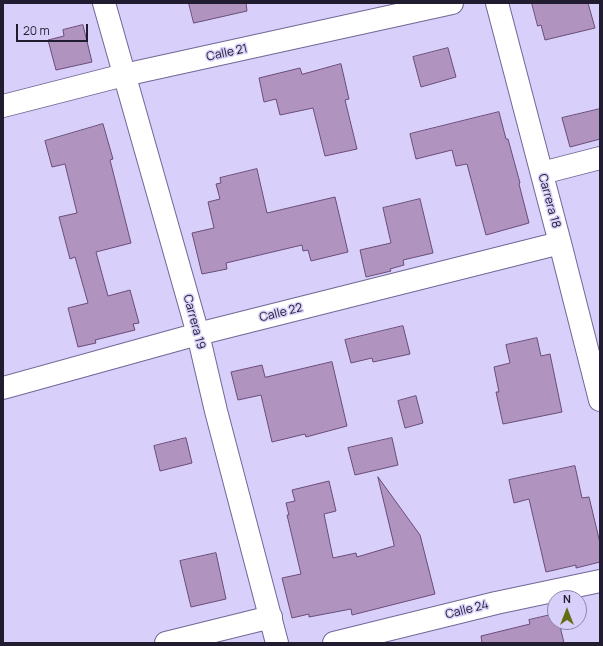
<!DOCTYPE html>
<html>
<head>
<meta charset="utf-8">
<style>
  body { margin:0 }
  #map { position:relative; width:603px; height:646px; overflow:hidden; background:#d8cffa; font-family:Manrope,sans-serif }
  canvas { display:block }
  .frame { position:absolute; inset:0; border:4px solid #211c2f; pointer-events:none }
  .north { position:absolute; left:547px; top:590px; width:40px; height:40px; box-sizing:border-box; background:#d8cffa; border:1px solid #8f87a9; border-radius:50%; rotate:0deg; font-size:11px; font-weight:700; line-height:16px; text-align:center; color:#211c2f }
  .north::after { content:''; display:block; margin:auto; width:14px; height:18px; background:#656d13; clip-path:polygon(50% 0,100% 100%,50% 72%,0 100%) }
  .scale { position:absolute; left:16px; top:24px; width:72px; height:18px; box-sizing:border-box; border:2px solid #211c2f; border-top:0; padding-left:5px; font-size:12px; line-height:14px; white-space:nowrap; color:#211c2f; -webkit-text-stroke:3px #d8cffa; paint-order:stroke }
</style>
</head>
<body>
<div id="map">
<canvas width="603" height="646"></canvas>
<div class="frame"></div>
<div class="north">N</div>
<div class="scale">20 m</div>
</div>
<script>
const context = document.querySelector('canvas').getContext('2d');
context.lineJoin = 'round';
function fill(path, color) { context.fillStyle = color; context.fill(path, 'evenodd'); }
function strokePath(path, color, width, dash) { context.strokeStyle = color; context.lineWidth = width; context.lineCap = dash ? 'butt' : 'round'; context.setLineDash(dash || []); context.stroke(path); }
function label(font, color, halo, rows, align = 'center') {
  context.font = font + ' Manrope,sans-serif'; context.lineWidth = 3; context.setLineDash([]); context.textBaseline = 'middle'; context.strokeStyle = halo; context.fillStyle = color; for (const [text, x, y, turn = 0] of rows) {
    context.save(); context.translate(x, y); context.rotate((+turn || 0) * Math.PI / 180); context.textAlign = isNaN(turn) ? turn : align; if (halo) context.strokeText(text, 0, 0); context.fillText(text, 0, 0); context.restore();
  }
}
const building = new Path2D(`
  M189,3H246L247,11L194,23Z
  M532,3H588L595,28L545,40L541,25L538,26Z
  M83,25L92,62L56,70L48,40L64,36L63,30Z
  M448,48L456,77L421,87L413,57Z
  M341,64L349,99L345,100L357,149L325,156L313,108L280,115L276,99L264,102L259,78L300,68L302,74Z
  M600,109V139L570,147L562,118Z
  M499,112L506,139H508L520,183L519,184L529,223L486,235L467,164L456,166L452,150L416,159L410,134Z
  M103,124L113,159L110,160L131,243L96,252L108,296L130,290L139,323L133,324L135,330L95,340L96,343L78,347L68,308L88,303L75,257L70,259L59,217L77,213L65,164L52,167L45,141Z
  M257,169L267,213L335,197L348,252L311,261L308,250L303,251L302,245L226,263L227,269L202,274L192,233L214,228L208,202L220,199L216,184L221,183L220,178Z
  M420,199L433,253L403,260L404,265L390,269L391,271L366,277L360,250L391,243L383,208Z
  M403,326L410,354L373,362L372,358L351,363L345,340Z
  M537,338L541,356L550,354L562,412L503,424L496,392H499L494,367L510,363L506,345Z
  M332,362L347,426L306,437L305,434L272,442L261,395L238,400L231,372L262,365L265,377Z
  M416,396L423,423L405,428L398,401Z
  M186,438L192,463L160,471L154,446Z
  M392,438L398,465L355,475L348,448Z
  M575,466L582,498L589,497L600,543V562L576,568V565L546,572L529,499L514,503L509,480Z
  M378,477L420,535L435,594L352,615L351,609L309,617V614L292,618L282,578L301,574L287,515H289L286,503L295,501L292,490L329,481L336,511L324,514L333,558L356,553L357,557L394,546Z
  M216,553L226,599L191,607L180,561Z
  M555,614V622H559L564,643H482L481,636L530,624L529,620Z`);
const street = new Path2D(`
  M104,3L198,334L216,411L277,643
  M497,3L560,243L600,400
  M3,106L124,75L452,3
  M542,173L600,158
  M3,388L198,334L560,243
  M166,643L271,617
  M334,643L496,603L600,581`);
const streetNames = [
  ["Calle 21",227,53,-12],
  ["Carrera 18",549,201,75],
  ["Calle 22",281,313,-14],
  ["Carrera 19",194,322,75],
  ["Calle 24",467,610,-14]
];
fill(building, '#b193c0');
strokePath(building, '#694d76', 1);
strokePath(street, '#726796', 24);
strokePath(street, '#fff', 22);
label('12px', '#211c2f', '#d8cffa', streetNames);
</script>
</body>
</html>
